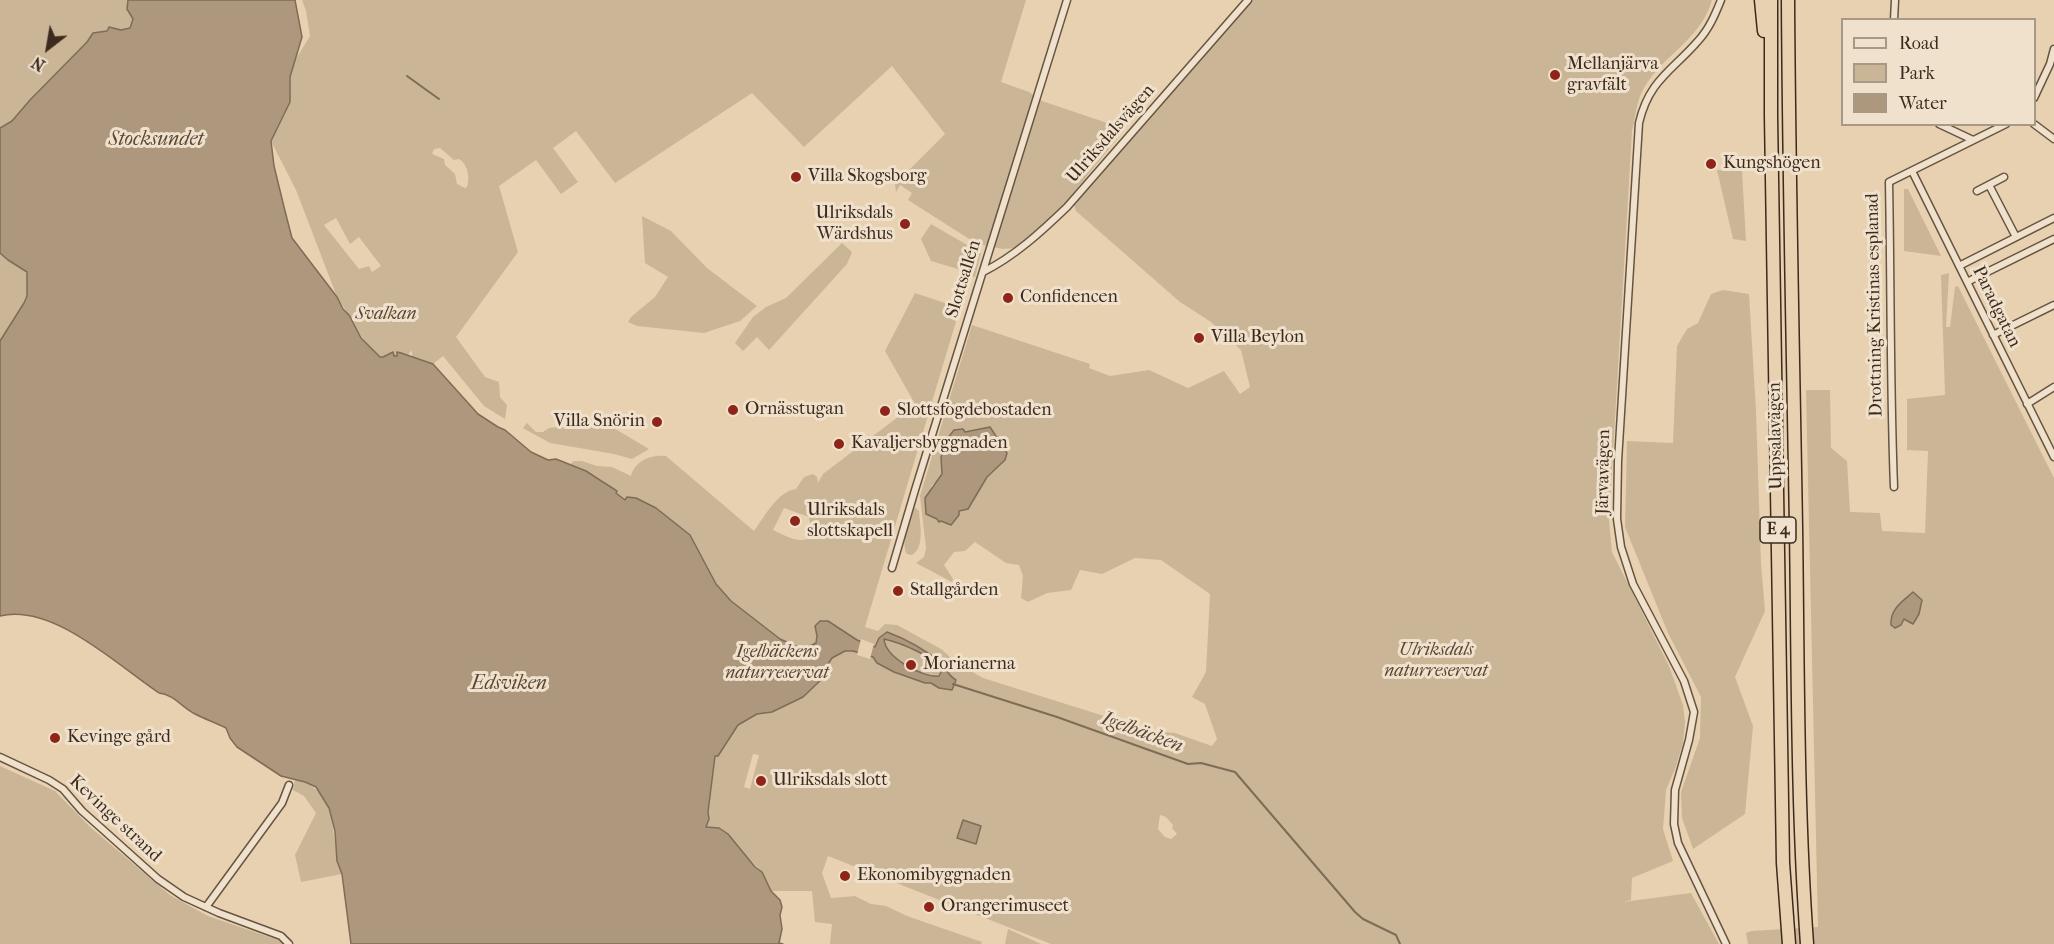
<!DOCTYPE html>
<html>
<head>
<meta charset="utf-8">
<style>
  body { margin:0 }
  #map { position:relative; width:2054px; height:944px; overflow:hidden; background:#e8d1b0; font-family:"IM FELL French Canon",serif }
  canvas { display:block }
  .legend { position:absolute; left:1841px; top:18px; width:195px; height:108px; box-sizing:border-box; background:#f0e1cc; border:2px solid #a89886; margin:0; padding:8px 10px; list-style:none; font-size:18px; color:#3b2a1d }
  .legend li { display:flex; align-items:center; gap:12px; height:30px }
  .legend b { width:30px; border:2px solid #a89886 }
  .north { position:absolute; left:18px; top:18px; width:60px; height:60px; -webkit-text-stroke:4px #f0e1cc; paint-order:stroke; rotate:211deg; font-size:16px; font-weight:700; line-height:24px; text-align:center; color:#3b2a1d }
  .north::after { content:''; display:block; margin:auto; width:21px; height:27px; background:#3b2a1d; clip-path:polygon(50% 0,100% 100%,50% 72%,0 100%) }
</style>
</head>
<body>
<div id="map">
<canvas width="2054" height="944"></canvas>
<ul class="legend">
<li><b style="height:8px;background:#f0e1cc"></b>Road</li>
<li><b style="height:16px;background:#cbb597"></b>Park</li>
<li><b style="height:16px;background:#ad987e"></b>Water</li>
</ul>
<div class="north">N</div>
</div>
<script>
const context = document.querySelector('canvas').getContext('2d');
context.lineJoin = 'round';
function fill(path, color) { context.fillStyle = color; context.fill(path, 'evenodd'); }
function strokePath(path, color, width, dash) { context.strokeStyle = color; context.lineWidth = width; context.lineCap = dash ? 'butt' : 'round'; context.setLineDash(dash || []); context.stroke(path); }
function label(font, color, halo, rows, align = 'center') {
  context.font = font + ' "IM FELL French Canon",serif'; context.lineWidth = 6; context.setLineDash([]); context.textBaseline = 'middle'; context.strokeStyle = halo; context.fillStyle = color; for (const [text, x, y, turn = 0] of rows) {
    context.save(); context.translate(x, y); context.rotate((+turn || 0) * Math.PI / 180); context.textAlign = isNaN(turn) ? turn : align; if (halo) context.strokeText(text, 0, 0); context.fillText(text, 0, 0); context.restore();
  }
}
const green = new Path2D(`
  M0,0H128L133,23C127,33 119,30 110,27L107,31C99,31 90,35 87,42L30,100L12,121L0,128Z
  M302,0H1026L1001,82L1029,92L1042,101L1125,129L1066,202L1036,234L1015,248L1003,249L977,244L908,200L912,193L900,185L896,192L895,184L945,134L892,66L804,147L752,93L615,183L576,131L553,148L578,182L561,194L536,160L499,186L518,252L456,337L485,377L499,382L500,397L507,405L505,419L484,406L443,356L433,364L412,357V350L408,355L401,353L394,356L393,353L383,357H380C366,345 359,334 350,318C347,311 341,304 337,297L296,190L271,141L290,102V77L294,62L310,36L306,11ZM440,148L454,160L459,159C468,164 470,178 467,187L465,188L457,184L455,174L445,165L444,159L432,154L434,149ZM336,218L350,244L359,237L381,266L372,272L369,266L359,269L324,225Z
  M1252,0H1712C1701,41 1658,57 1641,94C1636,105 1635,119 1632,131L1609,520L1612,552L1669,666L1683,705L1685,722L1683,743L1675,769L1666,790L1663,829L1673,861L1632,878L1631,900L1623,902L1691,893L1719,944H1051L828,856L822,873L831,898L855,896L871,904L886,906L907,916L982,942L981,944H830L832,924L815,922L812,891H771L762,872L718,828L706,827L709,819L708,812L715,756L719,755L738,725L735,604L716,584L690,535L673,523L625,500L616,493L617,490L594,475L570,464L574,461H582L597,466L612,467L631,476C635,460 652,454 666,456L754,531C764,517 778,491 796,489L804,477L813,474L817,477L818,483L823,474L915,404L885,351L915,293L960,308L865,627L878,631L885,624L897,625L941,649L957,663L983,678L1104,716L1131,729L1175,733L1212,746L1217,739L1205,704L1192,697L1206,672L1210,594L1161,560L1135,558L1102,574L1080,570L1071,590L1047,593L1028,602L1021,598L1023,576L1019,565L1006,563L975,542L965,551L954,552L944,565L953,579L952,582L916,563L924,557L926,548L920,496L972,325L1090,364L1089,368L1110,376L1149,370L1188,388L1224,371L1240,394L1250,387L1241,350L1211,322L1180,302L1076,211L1074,205ZM941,457L1005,460L987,477L968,508L959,511L939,522L931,486C943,478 942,471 941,457ZM784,508L809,517L810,523L816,526L817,533C802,547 789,537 773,530ZM753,754L759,755L750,789L744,787ZM1160,815L1166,817L1173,825L1172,828L1177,834L1171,839L1165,837L1158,829Z
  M1717,170L1742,171L1746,241L1733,239Z
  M1904,189H1908L1941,256L1904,251Z
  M642,216L671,231L707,268L757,306L740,321L704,333L637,326L628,322L631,317L655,297L668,277L645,263Z
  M931,224L981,253L975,277L968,276V272L931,261L921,239Z
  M842,243L852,252L847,264L769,350L757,337L743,351L735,343L753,317L766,307L786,298Z
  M0,253L8,260L27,271V296L24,303L0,341Z
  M1949,273L1946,327H1950L1955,287L1958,286L2054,478V944H1748L1746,933L1751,931L1818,927L1806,390H1830L1831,448L1847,461L1850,512L1880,513L1882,531L1925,533L1928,451L1907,450V399L1945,395L1941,275Z
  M1723,290L1749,294L1756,411L1761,564L1765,611L1735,677L1753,726L1745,814L1693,849L1682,818L1681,792L1700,738L1701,697L1668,633L1625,527L1627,441L1673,443L1677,346L1687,329L1698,323L1711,294Z
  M527,423L536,432H543L549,428L583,424L594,427H612L649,449L632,459L614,454L550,443L523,428Z
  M915,507L919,511C920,525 925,547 912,555L907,554C900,542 910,520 915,507Z
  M0,766L55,791L90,827L170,895L208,916L281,941L283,944H0Z
  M295,780C342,789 329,841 342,874L301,882L295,855L316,813L304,796L293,790Z
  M1008,929L1041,944H1005Z`);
const water = new Path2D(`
  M128,0H295L302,37L290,77V102L271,141L274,166L285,211L292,238L337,297L343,309L349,315L361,338L380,357H383L393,352L394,356H397V352L401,353L433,364L478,414L498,427L505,430L531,452L548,460L556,459L586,471L617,491L616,493L625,500L627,497L636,498L656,508L690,535L716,584L731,601L780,639L800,648H806L816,643L817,636L815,626L820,621H828L857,640L875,647L879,638L887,632C906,639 924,649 940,662C947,668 947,675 956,680L952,690L939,688L931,683H925L894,672L877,663L873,657L853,651H845L832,658L828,664L823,678L803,697L772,712L757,714L738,725L718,756H715L708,812L709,819L706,827L719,828L728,834L755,867L762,872L771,891L780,900L782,907L780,915L782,929L779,943L783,944H351L342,874L337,861L335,831L329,808L316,787L305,782L281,776L237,747L230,738L226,728C216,723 205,719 195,714C183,708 173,694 159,693C117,665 53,603 0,616V341L24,303L27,296V272L8,260L0,253V128L12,121L30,100L87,42L93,33L107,31L109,27L121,30L130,28L133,19L127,9ZM884,639C898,642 938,657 941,672L939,676C922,678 885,657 884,639Z
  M990,427L1007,453L1005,460L987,477L968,509L959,511V515L951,525L941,521L939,522L937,519L926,514L925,498L942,474L941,457L947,439L954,430L963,429L965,432Z
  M1913,592L1922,600L1919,614L1913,624L1904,619L1901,625L1895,628L1891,625C1890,609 1902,602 1913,592Z
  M963,820L981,826L976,844L957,838Z`);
const pier = new Path2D(`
  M876,636L870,659L857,655L861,639L874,644Z`);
const stream = new Path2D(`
  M407,76L439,99
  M953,684L1057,717L1188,764L1201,763L1235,772L1355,912L1363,919L1396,935L1400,944`);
const street = new Path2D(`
  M1721,0C1715,15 1709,29 1698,41C1672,71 1649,80 1639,123L1618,461L1617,519L1621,547L1633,584L1684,681L1694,712L1689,740L1675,790L1674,824L1678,843L1726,944
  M1894,20L1895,0
  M2034,98L2050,64L2054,49
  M1939,124L1973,140
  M2034,124L2054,139
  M1912,171L2054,457
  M1989,185L2016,237
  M1977,191L2004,177
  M1959,266L2054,218
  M983,272C1015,256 1041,232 1067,207L1248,0
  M1967,282L2054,239
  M1993,335L2054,305
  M2027,404L2054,387
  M1894,487C1890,385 1891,284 1889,182L2006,124
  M892,568L915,490L1067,0
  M0,757L49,780L63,789L82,811L100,827L158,879L184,897L219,913L281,936L289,944
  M206,907L282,803L289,785`);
const highway = new Path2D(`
  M1761,0L1764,31
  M1771,0V116L1783,863L1789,944
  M1788,0C1789,176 1793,351 1796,527C1798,666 1797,805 1807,944`);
const markers = [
  [1555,75,6,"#8f2418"],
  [1711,164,6,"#8f2418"],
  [796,177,6,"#8f2418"],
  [905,224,6,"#8f2418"],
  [1008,298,6,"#8f2418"],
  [1199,338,6,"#8f2418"],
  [733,410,6,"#8f2418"],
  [885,411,6,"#8f2418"],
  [657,422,6,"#8f2418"],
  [839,444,6,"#8f2418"],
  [795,521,6,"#8f2418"],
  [898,591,6,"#8f2418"],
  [911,665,6,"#8f2418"],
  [55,738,6,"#8f2418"],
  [761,781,6,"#8f2418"],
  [845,876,6,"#8f2418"],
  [929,907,6,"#8f2418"]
];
const shields = [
  [1778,530,36]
];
const shieldNames = [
  ["E 4",1778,530]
];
const poiNames = [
  ["Mellanjärva",1567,65],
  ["gravfält",1567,86],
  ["Kungshögen",1723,164],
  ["Villa Skogsborg",808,177],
  ["Ulriksdals",893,214,"right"],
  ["Wärdshus",893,235,"right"],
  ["Confidencen",1020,298],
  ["Villa Beylon",1211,338],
  ["Ornässtugan",745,410],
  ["Slottsfogdebostaden",897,411],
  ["Villa Snörin",645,422,"right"],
  ["Kavaljersbyggnaden",851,444],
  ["Ulriksdals",807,511],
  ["slottskapell",807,532],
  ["Stallgården",910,591],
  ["Morianerna",923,665],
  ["Kevinge gård",67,738],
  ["Ulriksdals slott",773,781],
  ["Ekonomibyggnaden",857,876],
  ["Orangerimuseet",941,907]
];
const streetNames = [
  ["Ulriksdalsvägen",1111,134,-49],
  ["Slottsallén",964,279,-73],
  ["Drottning Kristinas esplanad",1875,305,-91],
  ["Paradgatan",1996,307,64],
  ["Uppsalavägen",1776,436,-91],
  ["Järvavägen",1604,472,-89],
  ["Kevinge strand",115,819,43]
];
const parkNames = [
  ["Svalkan",386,315],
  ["Ulriksdals",1436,651],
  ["naturreservat",1436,672],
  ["Igelbäckens",777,653],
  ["naturreservat",777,674]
];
const waterNames = [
  ["Stocksundet",156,140],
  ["Edsviken",509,684],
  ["Igelbäcken",1142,733,20]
];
fill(green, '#cbb597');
fill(water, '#ad987e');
strokePath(water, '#7f6c57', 1.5);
fill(pier, '#e8d1b0');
strokePath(stream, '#7f6c57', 2);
strokePath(street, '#665442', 9);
strokePath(highway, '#3b2a1d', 15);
strokePath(street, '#f0e1cc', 6);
strokePath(highway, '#e8d1b0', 12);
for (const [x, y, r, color] of markers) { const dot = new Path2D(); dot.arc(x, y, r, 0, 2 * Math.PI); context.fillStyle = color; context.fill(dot); strokePath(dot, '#f0e1cc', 2); }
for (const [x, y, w] of shields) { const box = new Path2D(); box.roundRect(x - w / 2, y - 13, w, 26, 4.5); context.fillStyle = '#f0e1cc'; context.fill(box); strokePath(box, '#3b2a1d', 1.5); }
label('bold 16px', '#3b2a1d', null, shieldNames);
label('18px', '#3b2a1d', '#f0e1cc', poiNames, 'left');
label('18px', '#3b2a1d', '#f0e1cc', streetNames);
label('italic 18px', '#584635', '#f0e1cc', parkNames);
label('italic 20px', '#584635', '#f0e1cc', waterNames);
</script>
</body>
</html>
